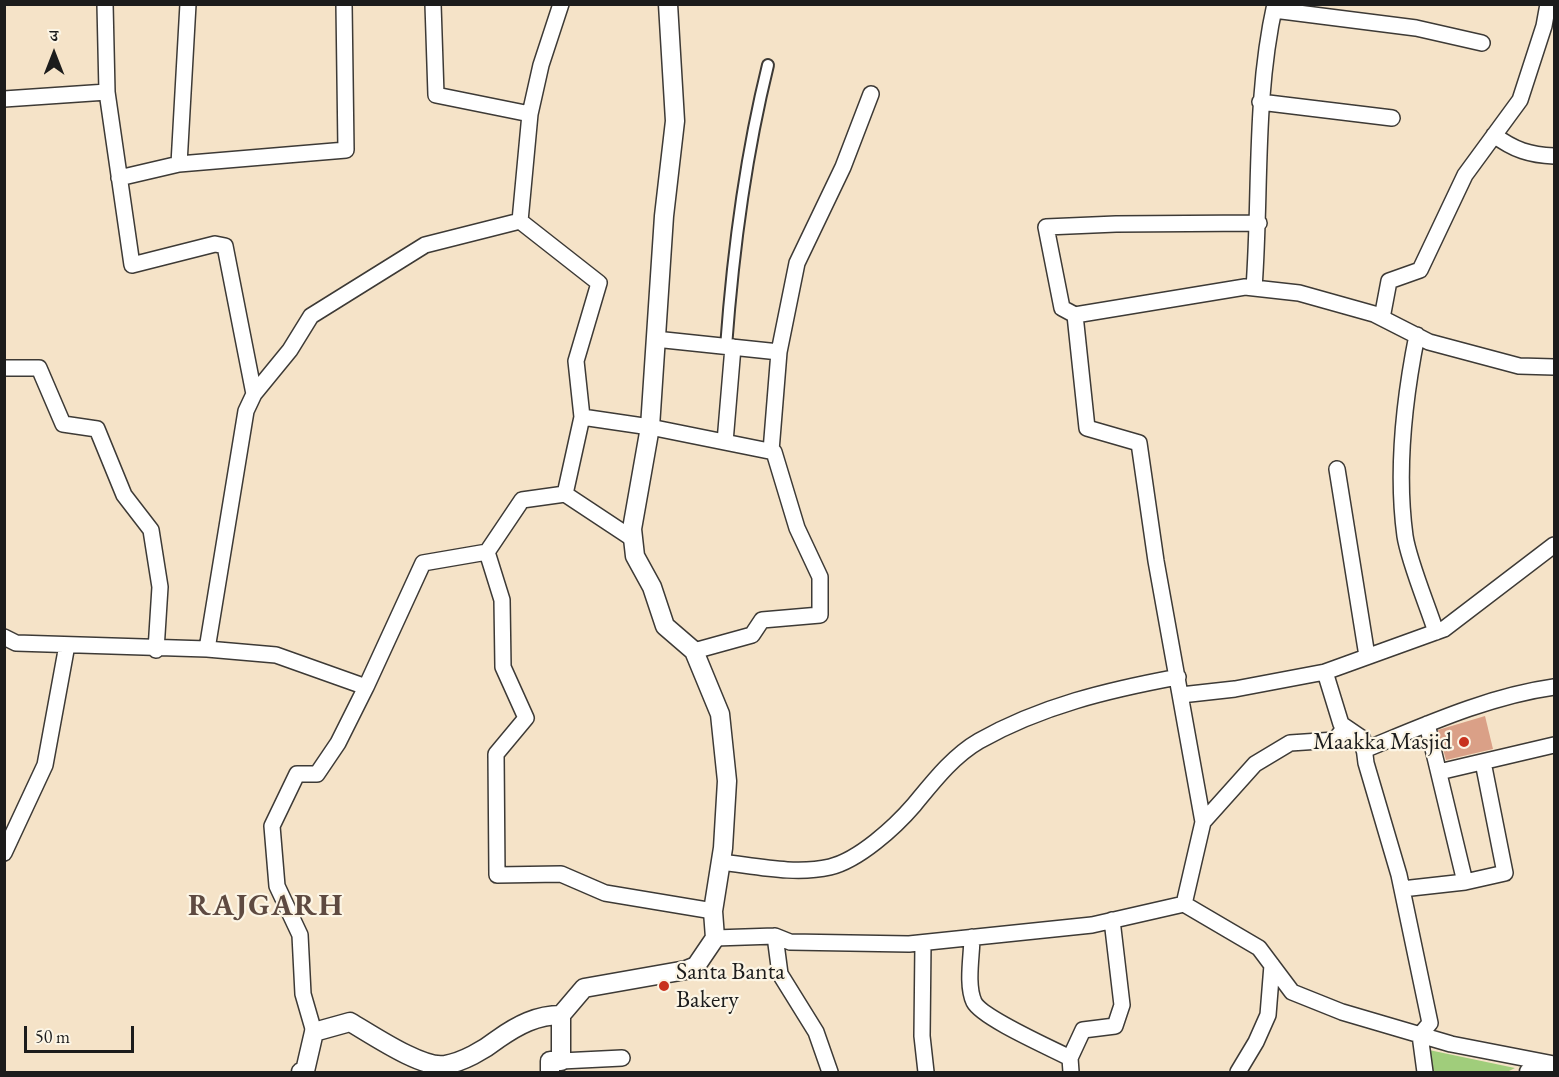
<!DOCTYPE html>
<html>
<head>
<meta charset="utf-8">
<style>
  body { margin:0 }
  #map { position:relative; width:1559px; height:1077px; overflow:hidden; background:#f5e3c8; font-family:"EB Garamond","Noto Serif Devanagari",serif }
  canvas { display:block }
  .frame { position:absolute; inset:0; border:6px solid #1c1c1c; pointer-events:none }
  .north { position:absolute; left:24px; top:24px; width:60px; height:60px; -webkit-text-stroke:4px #fcf5e5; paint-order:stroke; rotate:0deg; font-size:16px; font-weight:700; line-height:24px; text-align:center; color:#1c1c1c }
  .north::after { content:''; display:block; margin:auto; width:21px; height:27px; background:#1c1c1c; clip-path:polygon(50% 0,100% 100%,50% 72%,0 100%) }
  .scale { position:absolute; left:24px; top:1026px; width:110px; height:27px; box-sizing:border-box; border:3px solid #1c1c1c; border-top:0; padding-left:8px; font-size:18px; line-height:21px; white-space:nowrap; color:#1c1c1c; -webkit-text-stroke:4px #fcf5e5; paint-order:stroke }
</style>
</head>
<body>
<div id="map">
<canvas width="1559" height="1077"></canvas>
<div class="frame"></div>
<div class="north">उ</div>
<div class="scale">50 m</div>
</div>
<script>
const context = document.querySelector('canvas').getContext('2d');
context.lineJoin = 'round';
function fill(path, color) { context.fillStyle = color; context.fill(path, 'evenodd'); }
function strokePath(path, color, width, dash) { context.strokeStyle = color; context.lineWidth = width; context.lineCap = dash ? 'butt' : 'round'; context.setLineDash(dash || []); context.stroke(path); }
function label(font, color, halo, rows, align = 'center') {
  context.font = font + ' "EB Garamond",serif'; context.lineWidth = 4.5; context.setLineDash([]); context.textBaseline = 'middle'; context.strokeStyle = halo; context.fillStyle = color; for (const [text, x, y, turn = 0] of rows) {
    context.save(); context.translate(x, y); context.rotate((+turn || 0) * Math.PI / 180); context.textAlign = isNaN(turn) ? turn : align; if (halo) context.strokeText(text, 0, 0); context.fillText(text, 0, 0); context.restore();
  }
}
const green = new Path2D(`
  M1429,1050L1515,1068L1507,1072H1431Z`);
const building = new Path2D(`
  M1485,716L1493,749L1446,760L1438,730Z`);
const pedestrian = new Path2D(`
  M726,347C733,251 745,158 768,65`);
const minor = new Path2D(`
  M433,4L436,95L530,114
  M1274,10L1416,28L1482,43
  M107,92L132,265L215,244L225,246L254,394
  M4,99L107,92L105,4
  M1260,102L1392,118
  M1494,135C1514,150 1530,155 1554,156
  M179,164L188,4
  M119,178L179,164L346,150L344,4
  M520,221L530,114L541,65L561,4
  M1259,223L1116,224L1046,227L1062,308L1075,315L1087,428L1139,443L1156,561L1203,822L1184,904L1259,948L1292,992L1342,1012L1451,1044L1554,1064
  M1254,288C1261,193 1254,98 1275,4
  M1075,315L1245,287L1299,293L1374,314L1429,342L1519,366L1554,367
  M1382,318L1389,281L1420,270L1465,175L1520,100L1544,26L1548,4
  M1417,335C1404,400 1396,470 1405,536C1409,562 1427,604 1436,632
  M655,339L779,352L771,451
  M779,352L797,263L843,167L871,94
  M4,368H39L63,424L97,429L124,495L151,530L160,587L156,650
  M725,442L733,347
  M1337,469L1367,656
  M565,494L633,539
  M4,637L16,643L207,649L246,411L254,394L290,350L311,316L425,245L520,221L599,283L576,361L582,417
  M207,649L276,655L366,687L423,563L487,552
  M694,651L752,635L762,620L820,615V577L797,528L774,452L650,427L582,417L565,494L522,500L487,552L502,600L503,667L526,718L496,754L497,875L561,874L605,893L713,911
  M1325,672L1444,629L1554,545
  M1181,695L1235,689L1325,672L1341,724L1363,739L1366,763L1399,875L1430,1023L1420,1035L1425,1072
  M1427,724L1465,882
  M1364,750C1425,725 1489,696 1554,687
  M1439,772L1554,745
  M1203,822L1255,764L1290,743L1335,740L1345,727
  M4,853L45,765L67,645
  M721,862C756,866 795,875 830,867C859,860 895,827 914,805C933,782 953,756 979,741C1041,706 1108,690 1178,677
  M1402,889L1465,882L1505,873L1483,762
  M775,936L780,974L816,1032L830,1072
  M972,937C972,955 966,985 974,1002C982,1018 1051,1048 1070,1058
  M715,938L775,936L790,942L909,944L1092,925L1184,904
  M923,943L922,1036L926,1072
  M314,1032L303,994L300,935L277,886L272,826L297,774H317L338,743L366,687
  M561,1061L622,1058
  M1071,1072L1070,1058L1083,1030L1115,1026L1122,1005L1112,920
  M1238,1072L1256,1042L1268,1015L1272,965`);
const tertiary = new Path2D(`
  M301,1072L305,1071L314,1032L350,1022C371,1034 422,1069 445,1065C463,1062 484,1050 498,1039C518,1025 537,1015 561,1015L584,988L686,970L696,966L715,938L713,911L723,848L727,781L720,714L694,651L665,626L652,587L635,556L632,529L650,427L664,216L675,121L668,4
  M550,1072V1061H561V1015
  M1529,1072L1554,1068`);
const markers = [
  [1464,742,6,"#c8321e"],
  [664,986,6,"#c8321e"]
];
const poiNames = [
  ["Maakka Masjid",1452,742],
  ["Santa Banta",676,972,"left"],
  ["Bakery",676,1000,"left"]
];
const districtNames = [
  ["RAJGARH",266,907]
];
fill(green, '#a0cd7b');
fill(building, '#daa087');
strokePath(pedestrian, '#3d3a36', 14);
strokePath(minor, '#3d3a36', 18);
strokePath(tertiary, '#3d3a36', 21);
strokePath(pedestrian, '#fff', 10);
strokePath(minor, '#fff', 15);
strokePath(tertiary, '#fff', 18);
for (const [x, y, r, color] of markers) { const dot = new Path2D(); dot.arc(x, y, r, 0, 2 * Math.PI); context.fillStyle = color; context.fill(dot); strokePath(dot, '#fcf5e5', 2); }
label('24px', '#1c1c1c', '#fcf5e5', poiNames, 'right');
context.letterSpacing = '1.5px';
label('bold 30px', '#5e4a41', '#fcf5e5', districtNames);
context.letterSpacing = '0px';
</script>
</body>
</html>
